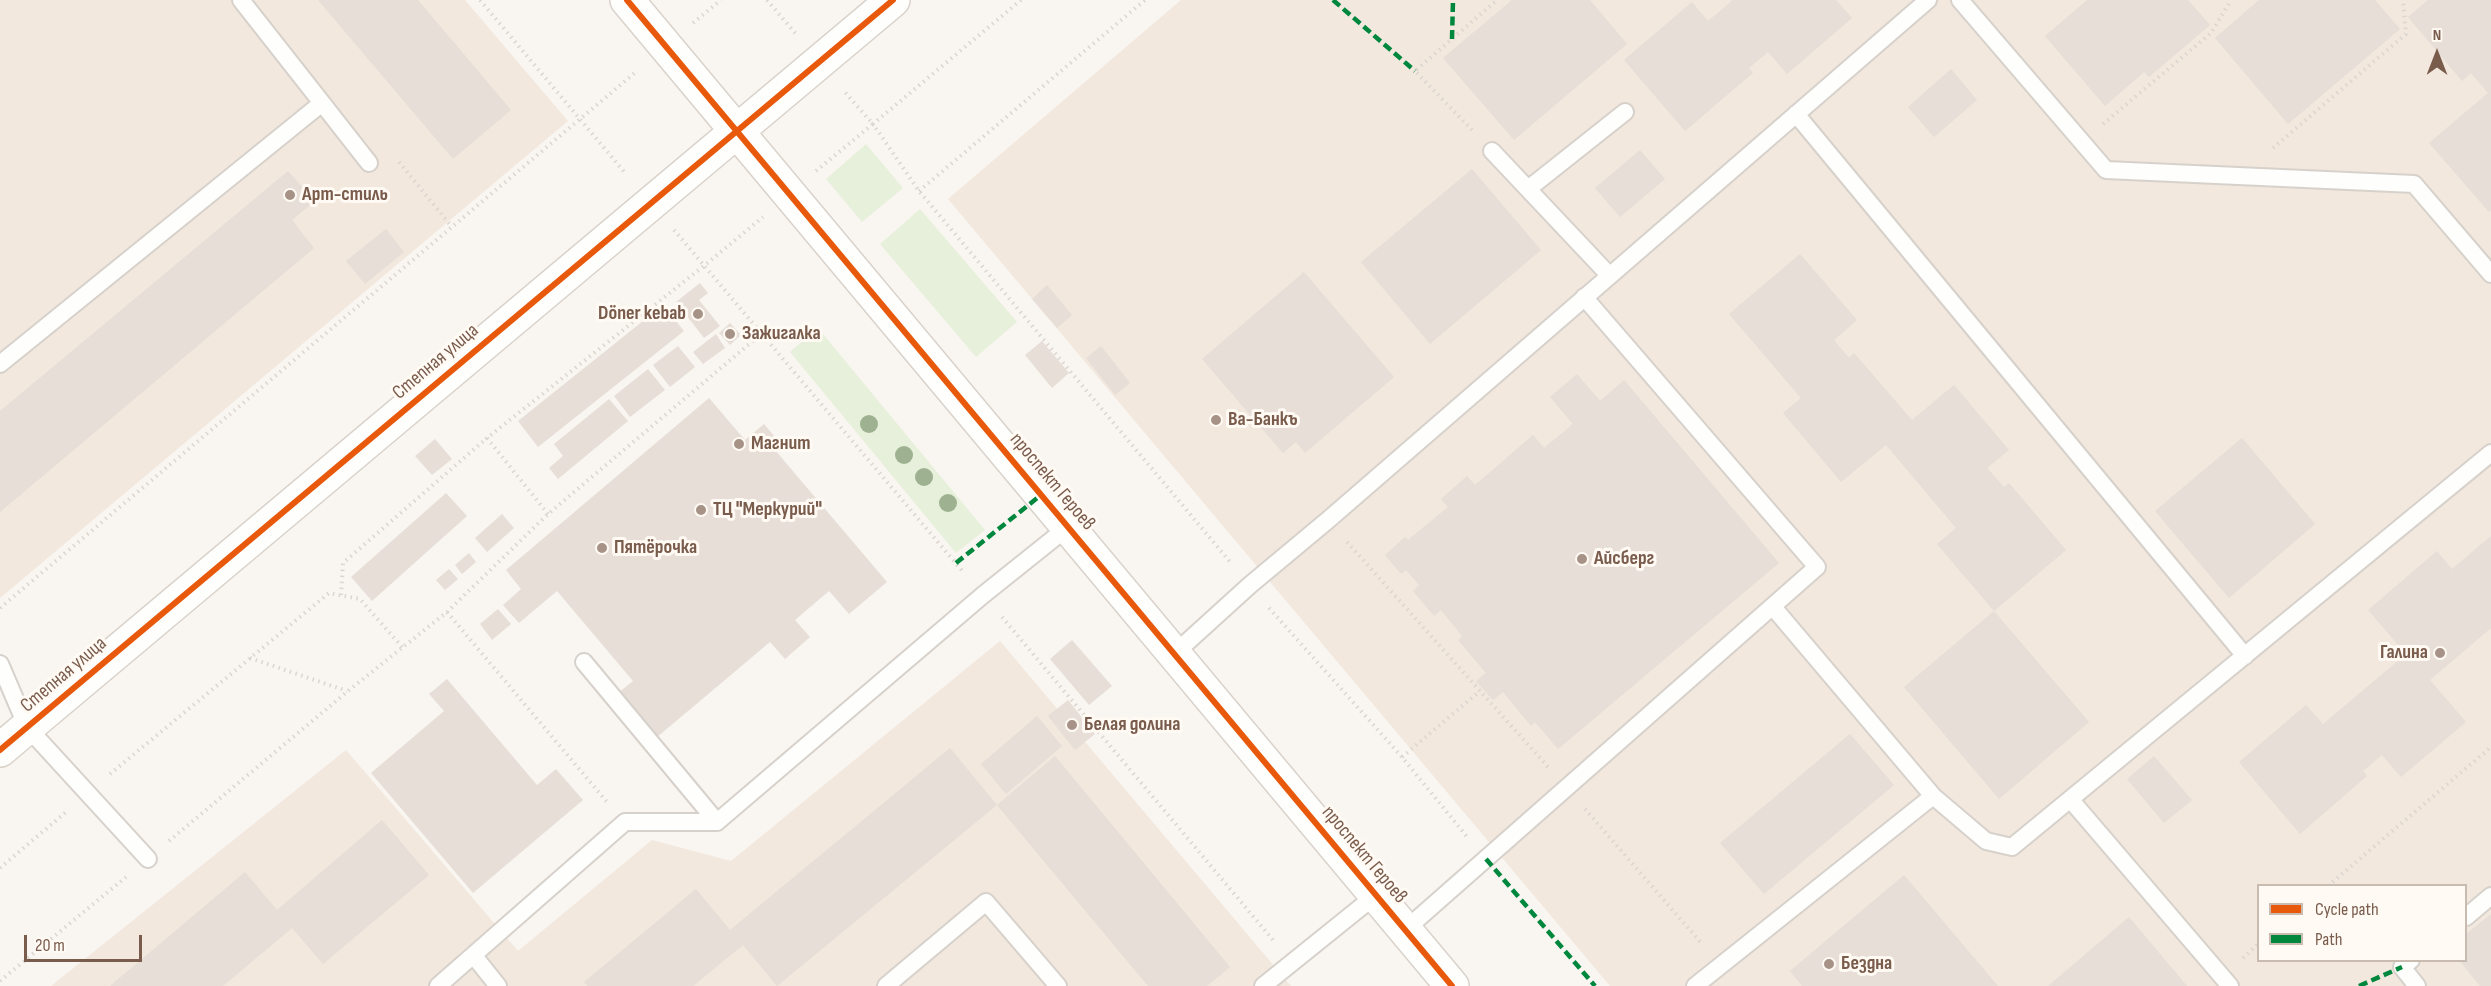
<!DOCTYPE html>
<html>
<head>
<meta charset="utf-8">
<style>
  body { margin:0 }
  #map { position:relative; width:2491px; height:986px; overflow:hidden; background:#f9f5f0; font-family:"Sofia Sans Condensed",sans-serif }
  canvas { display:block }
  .legend { position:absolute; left:2257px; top:884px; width:210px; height:78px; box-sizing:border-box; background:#fffaf3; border:2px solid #cabbb1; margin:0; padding:8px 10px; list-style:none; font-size:18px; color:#7a5c4d }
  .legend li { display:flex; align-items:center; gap:12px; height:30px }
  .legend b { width:30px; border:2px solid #cabbb1 }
  .north { position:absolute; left:2407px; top:24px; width:60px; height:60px; -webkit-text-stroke:4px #fffaf3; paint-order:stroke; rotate:0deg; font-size:16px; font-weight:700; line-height:24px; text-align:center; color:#7a5c4d }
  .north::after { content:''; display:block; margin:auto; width:21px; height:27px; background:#7a5c4d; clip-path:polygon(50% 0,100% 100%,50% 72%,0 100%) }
  .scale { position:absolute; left:24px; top:935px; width:118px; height:27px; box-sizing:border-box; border:3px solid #7a5c4d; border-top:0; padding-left:8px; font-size:18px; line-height:21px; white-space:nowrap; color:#7a5c4d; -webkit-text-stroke:4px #fffaf3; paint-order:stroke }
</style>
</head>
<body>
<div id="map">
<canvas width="2491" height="986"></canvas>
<ul class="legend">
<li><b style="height:8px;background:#e8590c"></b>Cycle path</li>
<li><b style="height:8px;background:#00873e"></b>Path</li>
</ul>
<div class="north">N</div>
<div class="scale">20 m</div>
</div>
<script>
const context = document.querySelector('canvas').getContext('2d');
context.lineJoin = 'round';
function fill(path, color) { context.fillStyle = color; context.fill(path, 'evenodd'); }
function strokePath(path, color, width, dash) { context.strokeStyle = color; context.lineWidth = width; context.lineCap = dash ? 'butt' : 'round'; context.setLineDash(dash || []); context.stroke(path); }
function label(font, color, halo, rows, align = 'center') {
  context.font = font + ' "Sofia Sans Condensed",sans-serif'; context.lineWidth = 6; context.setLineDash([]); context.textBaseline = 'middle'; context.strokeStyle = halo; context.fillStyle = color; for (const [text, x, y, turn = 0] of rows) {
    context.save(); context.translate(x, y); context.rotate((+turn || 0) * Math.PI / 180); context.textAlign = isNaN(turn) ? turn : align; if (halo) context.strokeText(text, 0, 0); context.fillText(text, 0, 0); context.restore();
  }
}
const residential = new Path2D(`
  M0,0H465L568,121L0,598Z
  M1181,0H2491V986H1610L948,199ZM2258,886H2466V960H2258Z
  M1000,641L1291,986H51L346,750L518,951L652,840L731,861Z`);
const green = new Path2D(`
  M866,144L903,188L862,222L826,179Z
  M920,209L1017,322L976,357L880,244Z
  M818,328L985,530L956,553L790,352Z`);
const building = new Path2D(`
  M318,0H418L511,110L453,159Z
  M1512,0H1590L1627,44L1514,140L1443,58Z
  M1733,0H1836L1852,18L1787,74L1768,52L1749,68L1753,73L1685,131L1624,60L1692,2L1708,21Z
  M2087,0H2188L2210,25L2149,77L2144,72L2105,106L2045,36Z
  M2259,0H2375L2400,29L2288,124L2215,38Z
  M2428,0H2491V210L2489,212L2429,143L2488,93L2471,73L2462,81L2408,17Z
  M1951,69L1977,100L1934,137L1908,107Z
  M1640,150L1665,179L1620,217L1595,188Z
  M1472,169L1541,250L1430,344L1361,262Z
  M288,171L315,201L292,220L314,248L0,512V411Z
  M386,229L404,252L365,284L346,261Z
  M1800,254L1857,320L1834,340L1849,358L1854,353L1912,420L1954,385L2009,450L1987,468L2004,487L2009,483L2066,550L1994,611L1937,544L1956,528L1886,445L1841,482L1783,413L1801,398L1729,314Z
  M1304,272L1394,377L1305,453L1296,442L1283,453L1202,359Z
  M700,283L708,293L699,300L720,326L704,338L676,302Z
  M1047,285L1072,315L1057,328L1032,299Z
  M663,305L684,331L538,447L518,421Z
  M730,323L741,335L730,345L719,333Z
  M716,334L725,348L703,364L693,352Z
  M1042,341L1069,373L1052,388L1025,355Z
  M678,346L695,367L670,387L653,365Z
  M1101,346L1130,383L1115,395L1086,358Z
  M648,369L665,390L630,417L614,396Z
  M1577,374L1600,401L1624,380L1779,563L1558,749L1535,722L1531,726L1503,692L1493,700L1476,681L1486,673L1458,640L1462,636L1441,610L1434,616L1413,591L1419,585L1406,570L1401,574L1385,555L1405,537L1408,540L1448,507L1441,499L1467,476L1475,485L1533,435L1544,448L1573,424L1550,397Z
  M709,398L745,440L764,424L781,444L775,450L887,582L849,614L829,591L795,620L810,637L785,659L770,642L656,738L618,693L633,681L557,591L519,623L503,605L521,589L506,570Z
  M609,399L628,421L558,479L549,468L563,456L554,444Z
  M2242,438L2315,524L2229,598L2155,511Z
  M435,439L452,459L432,475L415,456Z
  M446,493L467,516L372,601L351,577Z
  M502,514L514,528L487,552L475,538Z
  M2491,536V628L2430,680L2466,722L2401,777L2382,755L2363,771L2367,776L2300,834L2239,762L2306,705L2323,724L2406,654L2368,610L2437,551L2452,569Z
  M469,553L476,562L462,574L455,565Z
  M449,569L458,579L445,590L436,580Z
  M498,609L511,624L492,640L480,624Z
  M1994,611L2089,722L1999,799L1904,687Z
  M1072,640L1112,686L1089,705L1050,659Z
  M447,679L537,785L556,769L583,800L473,893L371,773L444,711L429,694Z
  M1068,700L1095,734L1075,750L1048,716Z
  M1037,716L1062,746L1006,794L981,764Z
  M1850,734L1894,785L1764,894L1720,843Z
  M950,748L997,805L1055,756L1230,967L1207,986H1148L997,805L777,986L743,945L693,986H587L584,982L696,889L730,930Z
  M2154,756L2192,800L2164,823L2127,779Z
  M382,820L429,875L323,964L292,928L223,986H110L245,872L277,910Z
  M1904,875L1998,986H1802L1790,971Z
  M2491,914V986H2480L2459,960H2466V934Z
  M2129,917L2187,986H2048Z`);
const path = new Path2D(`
  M480,0L626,174
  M767,0L796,34
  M1021,0L873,124L919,191L1231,563
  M693,23L721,0
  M2103,124L2211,33L2231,0
  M1472,130L1415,71L1497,0
  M2273,148L2406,34L2403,0
  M399,162L452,227
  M816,171L873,124L843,90
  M919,191L1145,0
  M674,230L964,573
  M548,514L487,438L705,265L763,217
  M1347,542L1548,767
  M341,595L343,563L487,438
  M0,608L637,71
  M1269,608L1402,757L1468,838
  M447,612L607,802
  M1002,617L1273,940
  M250,658L347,691
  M1402,757L1480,691
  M110,774L329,593L360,599L403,648
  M1585,809L1702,944
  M169,841L348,691L447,612L548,514L760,335
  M0,868L66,812
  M2328,886L2491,747
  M2243,958L2258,944
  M0,981L126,877`);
const lane = new Path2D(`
  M1960,0L2106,170L2414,184L2491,274
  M322,103L369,163
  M1796,114L2245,656
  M1492,151L1609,275
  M1528,189L1625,112
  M0,364L322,103L241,0
  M1773,607L1933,796
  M1174,654L1250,585L1328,520L1928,0
  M584,662L717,822
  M0,664L27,727L148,859
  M2070,799L2230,986
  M2466,917L2491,896
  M1405,930L1817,567L1584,297
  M474,956L498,986
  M2411,960L2402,967L2417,986
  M438,986L625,822H717L983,595L1068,527
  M886,986L986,902L1058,986
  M1263,986L1376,895
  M1695,986L1933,796L1986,841L2012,847L2491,453`);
const secondary = new Path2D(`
  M627,0L1452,986
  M0,750L893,0`);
const quiet = new Path2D(`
  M1333,0L1415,71
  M1452,39L1453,0
  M956,563L1041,495
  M1486,859L1595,986
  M2359,986L2402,967`);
const cycleway = new Path2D(`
  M627,0L1452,986
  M0,750L893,0`);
const trees = [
  [869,424],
  [904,455],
  [924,477],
  [948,503]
];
const markers = [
  [290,195,6,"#a69286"],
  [698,314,6,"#a69286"],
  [730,334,6,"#a69286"],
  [1216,420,6,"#a69286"],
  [739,444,6,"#a69286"],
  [701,510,6,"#a69286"],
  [602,548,6,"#a69286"],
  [1582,559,6,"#a69286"],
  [2440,653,6,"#a69286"],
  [1072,725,6,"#a69286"],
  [1829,964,6,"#a69286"]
];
const poiNames = [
  ["Арт-стиль",302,195],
  ["Döner kebab",686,314,"right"],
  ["Зажигалка",742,334],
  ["Ва-Банкъ",1228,420],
  ["Магнит",751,444],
  ["ТЦ \"Меркурий\"",713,510],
  ["Пятёрочка",614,548],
  ["Айсберг",1594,559],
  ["Галина",2428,653,"right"],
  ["Белая долина",1084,725],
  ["Бездна",1841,964]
];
const streetNames = [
  ["Степная улица",436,362,-40],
  ["проспект Героев",1052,482,50],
  ["Степная улица",64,675,-40],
  ["проспект Героев",1364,855,50]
];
fill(residential, '#f2e8de');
fill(green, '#e7f0db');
fill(building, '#e6ded7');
strokePath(lane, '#d7d1cb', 20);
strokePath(secondary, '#d9d2cb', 36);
strokePath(path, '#dcd5d0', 4, [1.5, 4.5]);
strokePath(lane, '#fefefd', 16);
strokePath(secondary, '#fefefd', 33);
strokePath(quiet, '#00873e', 4.5, [9, 4.5]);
strokePath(cycleway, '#e8590c', 6);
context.fillStyle = '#9eb190';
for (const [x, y] of trees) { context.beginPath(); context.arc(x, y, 9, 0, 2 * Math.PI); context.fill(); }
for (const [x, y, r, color] of markers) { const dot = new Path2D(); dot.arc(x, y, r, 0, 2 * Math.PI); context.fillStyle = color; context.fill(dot); strokePath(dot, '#fffaf3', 2); }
label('bold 20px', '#7a5c4d', '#fffaf3', poiNames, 'left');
label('20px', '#7a5c4d', '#fffaf3', streetNames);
</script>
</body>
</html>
